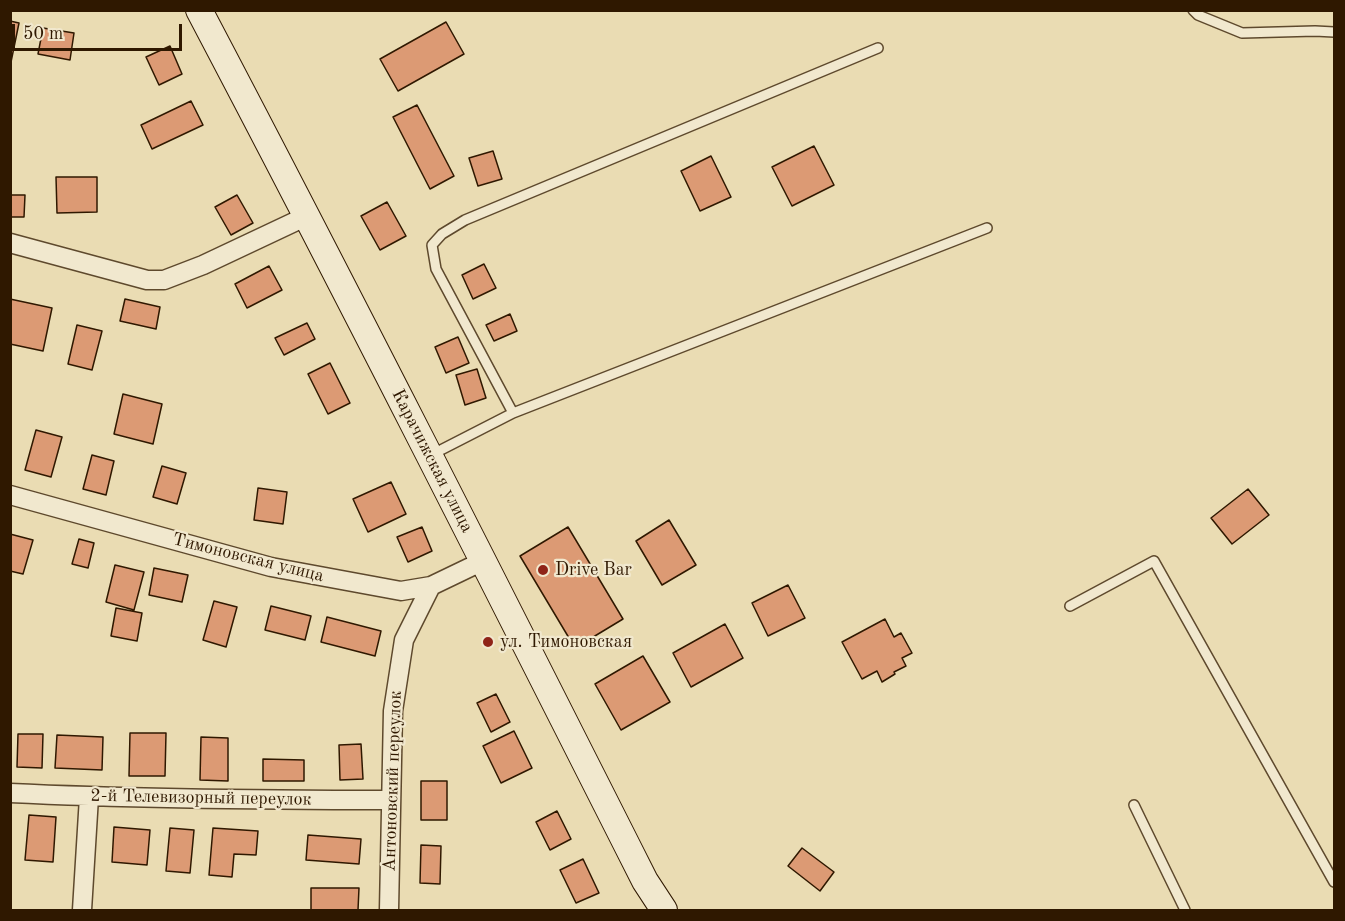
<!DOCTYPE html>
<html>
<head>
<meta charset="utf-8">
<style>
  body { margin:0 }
  #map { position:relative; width:1345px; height:921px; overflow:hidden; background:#eadcb3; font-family:"Old Standard TT",serif }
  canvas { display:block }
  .frame { position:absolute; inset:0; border:12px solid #2f1800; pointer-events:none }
  .scale { position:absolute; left:12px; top:24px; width:170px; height:27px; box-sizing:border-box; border:3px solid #2f1800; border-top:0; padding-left:8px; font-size:18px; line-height:21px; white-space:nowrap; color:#2f1800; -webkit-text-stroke:4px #f1e8ce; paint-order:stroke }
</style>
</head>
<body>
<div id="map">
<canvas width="1345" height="921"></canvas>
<div class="frame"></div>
<div class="scale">50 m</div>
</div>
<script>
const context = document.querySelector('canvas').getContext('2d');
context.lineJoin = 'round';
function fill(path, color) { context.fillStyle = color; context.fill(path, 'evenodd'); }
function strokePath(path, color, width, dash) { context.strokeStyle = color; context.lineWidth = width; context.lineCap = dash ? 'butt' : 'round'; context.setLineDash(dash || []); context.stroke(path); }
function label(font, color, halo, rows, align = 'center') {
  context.font = font + ' "Old Standard TT",serif'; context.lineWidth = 4.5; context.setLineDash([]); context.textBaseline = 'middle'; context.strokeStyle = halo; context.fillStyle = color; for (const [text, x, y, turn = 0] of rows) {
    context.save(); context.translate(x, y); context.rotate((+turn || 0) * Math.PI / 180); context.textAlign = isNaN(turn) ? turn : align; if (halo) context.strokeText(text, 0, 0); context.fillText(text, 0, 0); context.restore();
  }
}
const building = new Path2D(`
  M10,21L19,23L11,62L10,61Z
  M446,22L464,54L398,91L380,59Z
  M43,28L74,33L70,60L38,54Z
  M170,46L182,74L159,85L146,57Z
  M191,101L203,125L152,149L141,125Z
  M417,105L454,176L430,189L393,117Z
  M814,146L834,185L792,206L772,167Z
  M493,151L502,179L478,186L469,158Z
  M711,156L731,197L700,211L681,171Z
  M56,177H97V212L57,213Z
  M10,195H25L24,217H10Z
  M237,195L253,223L231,235L215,207Z
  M387,202L406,236L380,250L361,216Z
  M484,264L496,288L473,299L462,275Z
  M269,266L282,290L247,308L235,284Z
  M10,299L52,308L43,351L10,344Z
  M125,299L160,307L156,329L120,321Z
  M510,314L517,331L494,341L486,325Z
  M307,323L315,339L284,355L275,338Z
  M77,325L102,331L92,370L68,364Z
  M458,337L469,363L446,373L435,347Z
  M330,363L350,403L328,414L308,374Z
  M477,369L486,398L465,405L456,375Z
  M123,394L162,404L153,444L114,434Z
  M36,430L62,437L51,477L25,470Z
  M92,455L114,461L106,495L83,489Z
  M162,466L186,473L177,504L153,497Z
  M391,482L406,514L368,532L353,499Z
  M258,488L287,492L283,524L254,520Z
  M1248,489L1269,515L1232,544L1211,518Z
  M669,520L696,565L662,585L636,541Z
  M422,527L432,551L408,562L397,537Z
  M568,527L623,619L575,648L520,556Z
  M10,534L33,540L23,574L10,571Z
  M79,539L94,543L88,568L72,564Z
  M115,565L144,572L134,610L106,602Z
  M154,568L188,575L182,602L149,595Z
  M788,585L805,618L768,636L752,603Z
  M214,601L237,607L226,647L203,640Z
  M271,606L311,616L305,640L265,630Z
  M116,608L142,613L137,641L111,636Z
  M327,617L381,631L375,656L321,642Z
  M885,619L894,637L901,633L912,653L902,658L906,666L894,672L895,674L882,682L877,671L862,679L842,642Z
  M725,624L743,658L691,687L673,653Z
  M643,656L670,702L621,730L595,684Z
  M496,694L510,722L491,732L477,703Z
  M514,731L532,768L501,783L483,746Z
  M130,733H166L165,776H129Z
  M18,734H43L42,768L17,767Z
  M57,735L103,737L102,770L55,768Z
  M201,737L228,738V781L200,780Z
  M361,744L363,779L340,780L339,745Z
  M263,759L304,760V781H263Z
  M421,781H447V820H421Z
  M557,811L571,839L550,850L536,822Z
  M29,815L56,817L53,862L25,860Z
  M114,827L150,830L147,865L112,862Z
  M170,828L194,830L190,873L166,871Z
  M213,828L258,831L256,855L234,854L232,877L209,875Z
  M308,835L361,839L359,864L306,860Z
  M421,845L441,846L440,884L420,883Z
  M802,848L834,872L820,891L788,866Z
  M583,859L599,893L576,903L560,870Z
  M311,888H359L358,910H311Z`);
const service = new Path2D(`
  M1193,10L1198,15L1242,33L1315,31L1334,32
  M513,413L436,269L432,245L442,234L465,220L878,48
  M431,455L513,413L987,228
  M1070,606L1154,561L1334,882
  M1134,805L1185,910`);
const minor = new Path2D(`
  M10,243L147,280H164L203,265L307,216
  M10,495L271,567L401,591L431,586L483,561
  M10,793C137,799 264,800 391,800
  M82,910L89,797
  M389,910L393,711L404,640L431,586`);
const secondary = new Path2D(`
  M199,10C351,299 498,590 645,881L664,910`);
const markers = [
  [543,570,6,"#8f2418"],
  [488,642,6,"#8f2418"]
];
const streetNames = [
  ["Карачижская улица",432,461,63],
  ["Тимоновская улица",248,558,14],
  ["Антоновский переулок",393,781,-88],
  ["2-й Телевизорный переулок",201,798,1]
];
const poiNames = [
  ["Drive Bar",555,570],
  ["ул. Тимоновская",500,642]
];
fill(building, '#dc9a74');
strokePath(building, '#2f1800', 1.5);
strokePath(service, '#5e492d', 12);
strokePath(minor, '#5e492d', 21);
strokePath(secondary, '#2f1800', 28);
strokePath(service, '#f1e8ce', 9);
strokePath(minor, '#f1e8ce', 18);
strokePath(secondary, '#f1e8ce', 26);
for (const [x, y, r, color] of markers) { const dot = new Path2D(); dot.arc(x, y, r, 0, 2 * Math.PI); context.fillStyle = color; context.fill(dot); strokePath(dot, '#f1e8ce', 2); }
label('18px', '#2f1800', '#f1e8ce', streetNames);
label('18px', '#2f1800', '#f1e8ce', poiNames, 'left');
</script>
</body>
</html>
